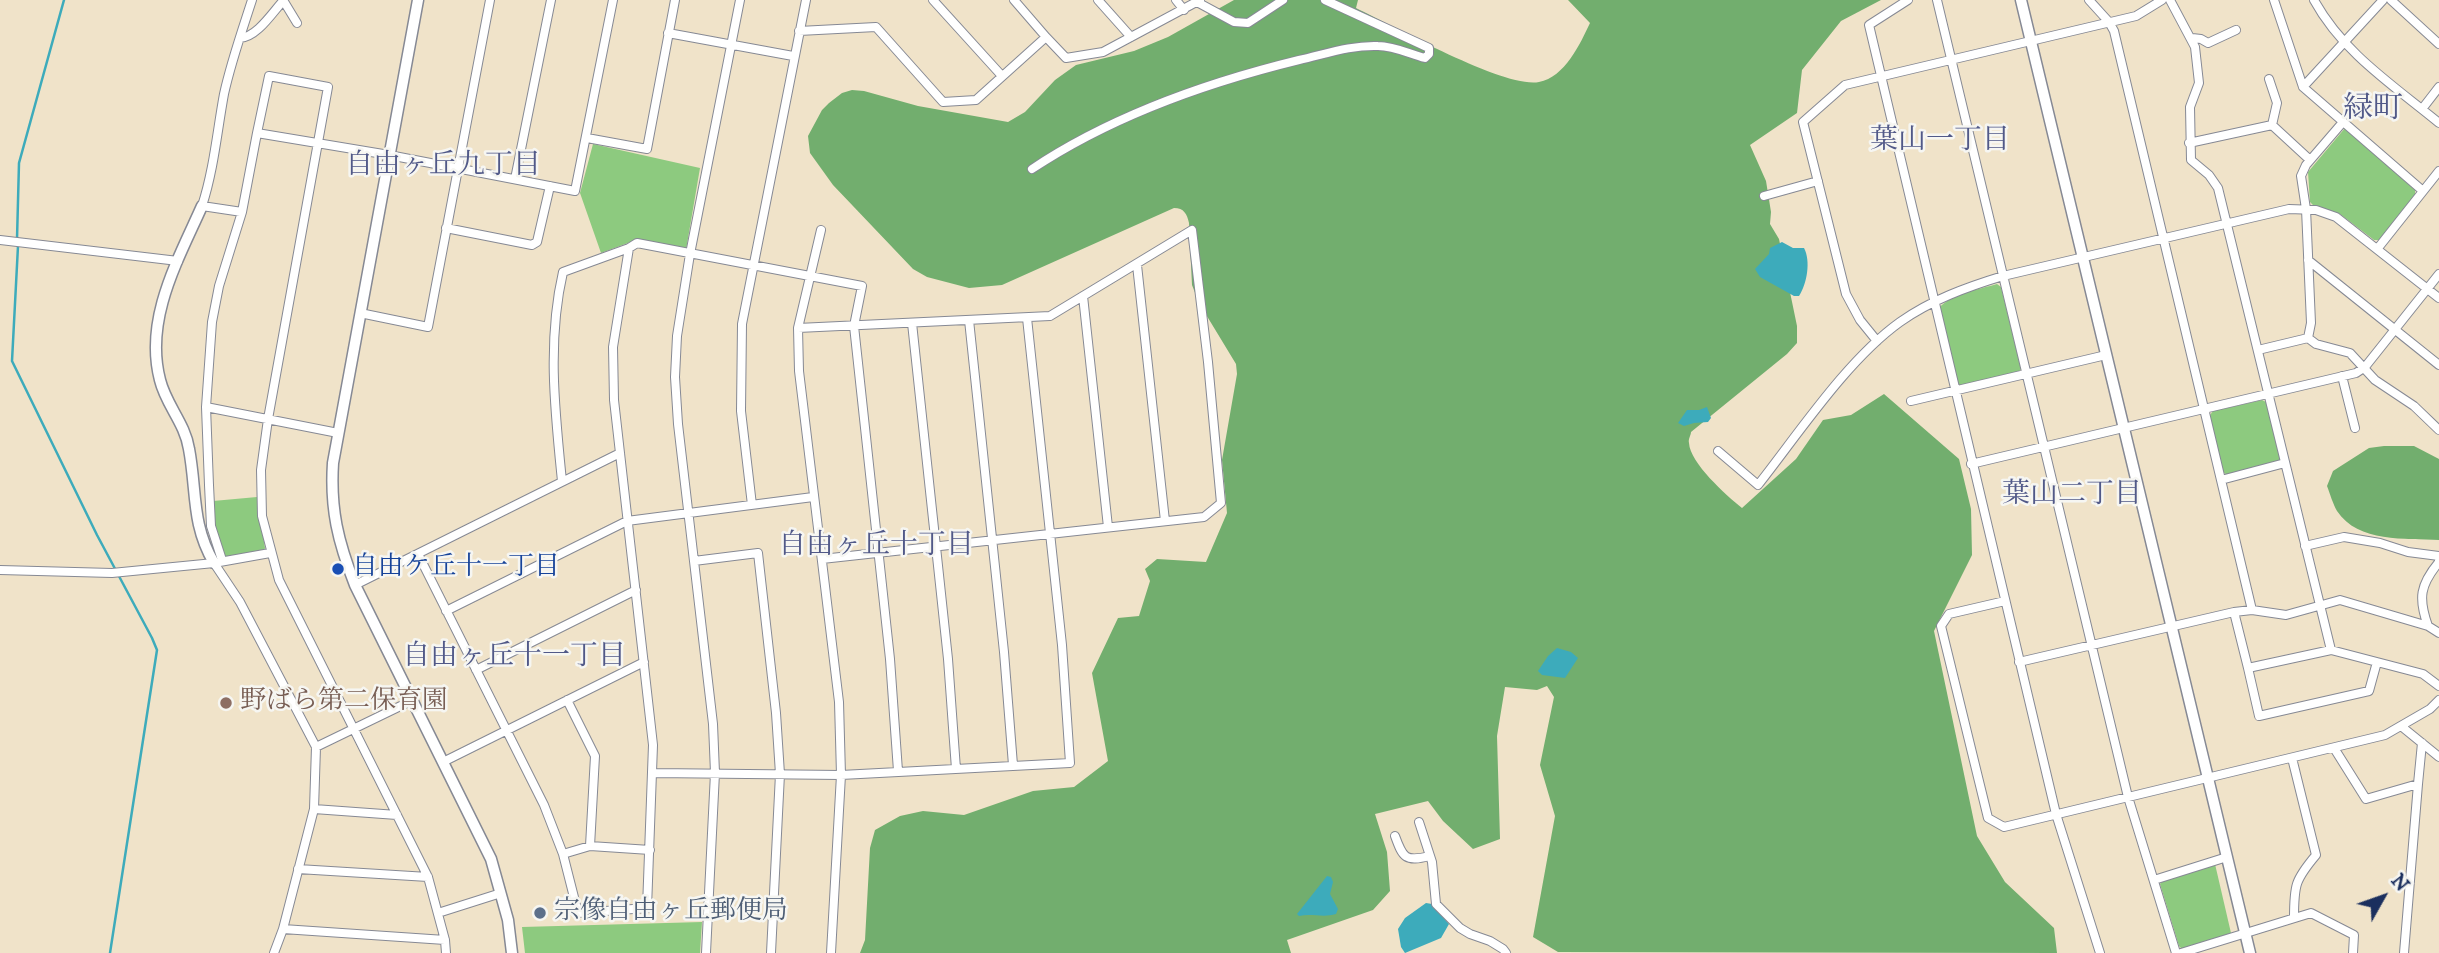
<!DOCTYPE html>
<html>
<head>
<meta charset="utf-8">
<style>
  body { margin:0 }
  #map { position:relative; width:2439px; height:953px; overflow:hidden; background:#f0e3c9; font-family:"IM FELL DW Pica",serif }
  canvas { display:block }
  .north { position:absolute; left:2348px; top:862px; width:70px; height:70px; -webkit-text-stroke:5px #f6f6f2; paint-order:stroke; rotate:50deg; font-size:19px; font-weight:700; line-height:28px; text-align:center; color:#1b2f5e }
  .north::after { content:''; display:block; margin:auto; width:24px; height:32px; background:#1b2f5e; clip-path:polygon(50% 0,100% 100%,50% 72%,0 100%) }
</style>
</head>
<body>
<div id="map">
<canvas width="2439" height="953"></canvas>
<div class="north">N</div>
</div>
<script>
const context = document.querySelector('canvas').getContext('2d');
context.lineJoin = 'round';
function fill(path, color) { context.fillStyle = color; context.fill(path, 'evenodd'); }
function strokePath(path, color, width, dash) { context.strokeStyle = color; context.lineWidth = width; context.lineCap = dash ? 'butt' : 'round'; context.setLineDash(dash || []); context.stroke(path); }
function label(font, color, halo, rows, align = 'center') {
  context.font = font + ' "IM FELL DW Pica","Noto Serif JP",serif'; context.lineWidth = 5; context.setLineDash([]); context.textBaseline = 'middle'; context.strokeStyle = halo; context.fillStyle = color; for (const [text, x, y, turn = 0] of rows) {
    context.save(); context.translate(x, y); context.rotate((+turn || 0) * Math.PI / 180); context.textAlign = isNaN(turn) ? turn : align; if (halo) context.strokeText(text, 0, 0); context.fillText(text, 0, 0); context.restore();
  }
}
const green = new Path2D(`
  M2345,128L2415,190V195L2379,240H2374L2340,214L2313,205L2310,202L2308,172Z
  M593,144L700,168L686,250L636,240L601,253L580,193Z
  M1997,284L2001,287L2021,369L2018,373L1962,386L1958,384L1939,308C1951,294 1980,289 1997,284Z
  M2262,400L2266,402L2280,459L2277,462L2227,475L2223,472L2210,415L2213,411Z
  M257,497L265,548L263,552L226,557C213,544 214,518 213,501Z
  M2215,864L2231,933L2182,949L2179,946L2160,884L2163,880Z
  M702,922L700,953H525L522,927Z`);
const forest = new Path2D(`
  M1234,0H1358L1356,8C1391,25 1505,89 1539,82C1565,77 1580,44 1590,23L1568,0H1881L1841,21L1802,70L1797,113L1750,145L1766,181L1771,212L1770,224L1779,239L1797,326V343L1787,354L1691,432C1691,435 1688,439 1689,443C1690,463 1726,495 1742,508L1796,459L1823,420L1851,415L1884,394L1959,459L1971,509L1972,555L1934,631L1977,836L2005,882L2054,928L2057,953L1558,952L1533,937L1555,816L1540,765L1554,697L1547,686L1537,690L1505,687L1497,736L1500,839L1473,849L1443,821L1428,801L1375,814L1387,852L1390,891L1373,910L1287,940L1291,953H860L865,940L870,848L875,830L900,816L923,811L964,815L1033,791L1074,787L1108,761L1092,673L1118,618L1139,616L1150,581L1145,569L1157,559L1206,562L1227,513L1222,460L1237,374L1236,364L1199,303L1192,285L1189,223C1187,214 1184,208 1174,208L1002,285L969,288L927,277L913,269L833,185L810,153L808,136L822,110L829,103L842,93L852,90L864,91L918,106L1008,122L1025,112L1055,80L1076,65L1134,51L1168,37Z
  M2384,446H2414L2439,459V540C2406,538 2358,543 2337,511C2333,504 2330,494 2327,486L2333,471L2369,448Z`);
const water = new Path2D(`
  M1782,242L1793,248H1804C1811,261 1807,284 1799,296H1794L1760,277L1755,269L1769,254L1770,248Z
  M1707,407L1711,418L1708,422L1694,423L1684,426L1678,423L1687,410H1699Z
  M1557,648L1571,652L1578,658L1565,678L1542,675L1538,671L1548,656Z
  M1327,876L1331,877L1333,882L1330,894L1338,909L1336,914C1323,918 1312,913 1299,916L1297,914Z
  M1426,903L1432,904L1449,924L1441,938L1405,953L1401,947L1398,929L1405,918Z`);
const stream = new Path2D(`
  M17,239L19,163L64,0
  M18,246L12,361L97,535L152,638L157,650L110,953`);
const street = new Path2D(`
  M283,0L297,23
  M933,0L1002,76
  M1014,0L1046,37
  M1098,0L1131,37
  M1176,0L1184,10
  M1908,0L1869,25L2056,814L2100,953
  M1937,0L2128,797L2176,953
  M2089,0L2109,22L2114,31L2252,610
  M2170,0L2195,47L2199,83L2190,107L2191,160L2209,175L2218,188L2331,650
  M2274,0L2303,87L2423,191
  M2314,0C2343,53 2393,85 2439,123
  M2391,0L2439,44
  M1197,2L1234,22L1248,23L1283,0
  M799,31L876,27L943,102L976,100L1046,37L1066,58L1103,52L1200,0
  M668,33L793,56
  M240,38C257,37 272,13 283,1
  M2192,38L2201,39L2208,43L2236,30
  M2269,79L2277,103L2272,125
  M2303,87L2383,0
  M2422,109L2439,87
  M2343,122L2306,165L2301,176L2306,209L2311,323L2308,338L2316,344L2350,353L2375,380L2414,406L2439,430
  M257,133L269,76L328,87L268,419L261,470L262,516L279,580L428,877L445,940L446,953
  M587,138L647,149L675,0
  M2189,143L2272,125L2310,160
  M1032,169C1110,117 1209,82 1299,60C1326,54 1351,45 1378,46C1394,46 1410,54 1425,58L1429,54V48L1325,0
  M515,179L551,0
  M1764,196L1818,181
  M242,212L202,206C214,169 217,132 224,94C231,62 242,31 252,0
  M446,228L532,245L537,242L550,186
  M821,230L798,328L799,371L839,702L841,775L831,953
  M0,240L178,261
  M2378,248L2439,171
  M2308,260L2439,365
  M1137,265L1165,521
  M1083,296L1108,527
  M360,313L428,327L490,0
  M969,320L1004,652L1013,765
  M912,323L948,659L956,769
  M798,328L1050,316L1192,230L1208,362L1221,503L1204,517L822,559
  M1877,341L1860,320L1846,294L1803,122L1845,85L2136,16L2162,0
  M2258,350L2308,338
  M2342,376L2355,428
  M1911,401L2106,355
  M206,407L338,433
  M1718,451L1758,485C1799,433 1847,360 1900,322C1931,300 1967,287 2003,276L2289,209L2316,210L2336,217L2439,298
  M1971,464L2356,373L2365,367L2439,274
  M2221,480L2285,463
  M562,481C555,412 547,341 563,272L629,248
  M752,505L741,411L742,324L806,0
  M2305,546L2344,537L2380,543L2408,552L2439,556V562
  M418,554L544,805L563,854L578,913L647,908L653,745L614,400L613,347L629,248L637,243L862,286L854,326L890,659L898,771
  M222,560L211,526L209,485L206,407L212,322L219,286L242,212L257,133L389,155L575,191L613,0
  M694,561L758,553L776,713L780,774L771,953
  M214,563L240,602L316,747L314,809L283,929L274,953
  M0,570L112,573L214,563L270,553
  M355,585L620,453
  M2005,601L1949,614L1941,626L1988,818L2004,827L2385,735L2430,709L2439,700
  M446,611L627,521L813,497
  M2234,612L2248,668
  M2428,626C2418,598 2420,585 2439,562
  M2019,662L2234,612L2252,610L2286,615L2340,600L2428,626L2439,633
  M2377,662L2369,691L2259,716L2248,668L2331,650L2423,674L2439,686
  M476,670L636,590
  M567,700L595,756L590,846
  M2401,726L2439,757
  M316,747L413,700
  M2334,748L2366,799L2418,784L2422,743
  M2292,758L2316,855C2295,880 2294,885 2294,918
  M445,761L644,662
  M654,773L841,775L1070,763L1062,645L1027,318
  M314,809L397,815
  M1419,822L1432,862L1436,904L1460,928L1470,934L1490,941L1503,949L1506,953
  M1395,836C1403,858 1405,862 1430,856
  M563,854L590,846L650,850
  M298,869L428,877
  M2154,880L2227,857
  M438,913L501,893
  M283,929L445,940
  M706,953L715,773L713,724L678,424L675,377L677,336L690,254L740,0
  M2181,953L2311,913L2354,935L2353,953
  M2404,953L2418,784`);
const secondary = new Path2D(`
  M418,0L333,463C330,509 338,542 355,585L491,859L508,920L512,953
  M2021,0L2250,953
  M202,206C178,260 144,319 160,380C166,405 185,423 189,449C197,491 191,524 214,563`);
const markers = [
  [338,569,7,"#1a4fb4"],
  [226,703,7,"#8d6e63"],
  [540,913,7,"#5c6f8a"]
];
const transitNames = [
  ["自由ケ丘十一丁目",352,569]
];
const educationNames = [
  ["野ばら第二保育園",240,703]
];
const serviceNames = [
  ["宗像自由ヶ丘郵便局",554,913]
];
const neighbourhoodNames = [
  ["葉山一丁目",1940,142],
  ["自由ヶ丘九丁目",443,167],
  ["葉山二丁目",2072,496],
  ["自由ヶ丘十丁目",876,547],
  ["自由ヶ丘十一丁目",514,658]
];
const quarterNames = [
  ["緑町",2373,111]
];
fill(green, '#8dca7f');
fill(forest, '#72ae6e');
fill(water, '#3dabbb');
strokePath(stream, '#3dabbb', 2.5);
strokePath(street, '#868994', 10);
strokePath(secondary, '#868994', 13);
strokePath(street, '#fff', 8);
strokePath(secondary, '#fff', 10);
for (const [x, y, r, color] of markers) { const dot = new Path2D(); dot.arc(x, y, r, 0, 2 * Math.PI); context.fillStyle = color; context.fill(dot); strokePath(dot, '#f6f6f2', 2.5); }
label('26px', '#164399', '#f6f6f2', transitNames, 'left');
label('26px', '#785e54', '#f6f6f2', educationNames, 'left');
label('26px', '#4e5e75', '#f6f6f2', serviceNames, 'left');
label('28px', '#515988', '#f6f6f2', neighbourhoodNames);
label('30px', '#515988', '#f6f6f2', quarterNames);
</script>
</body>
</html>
